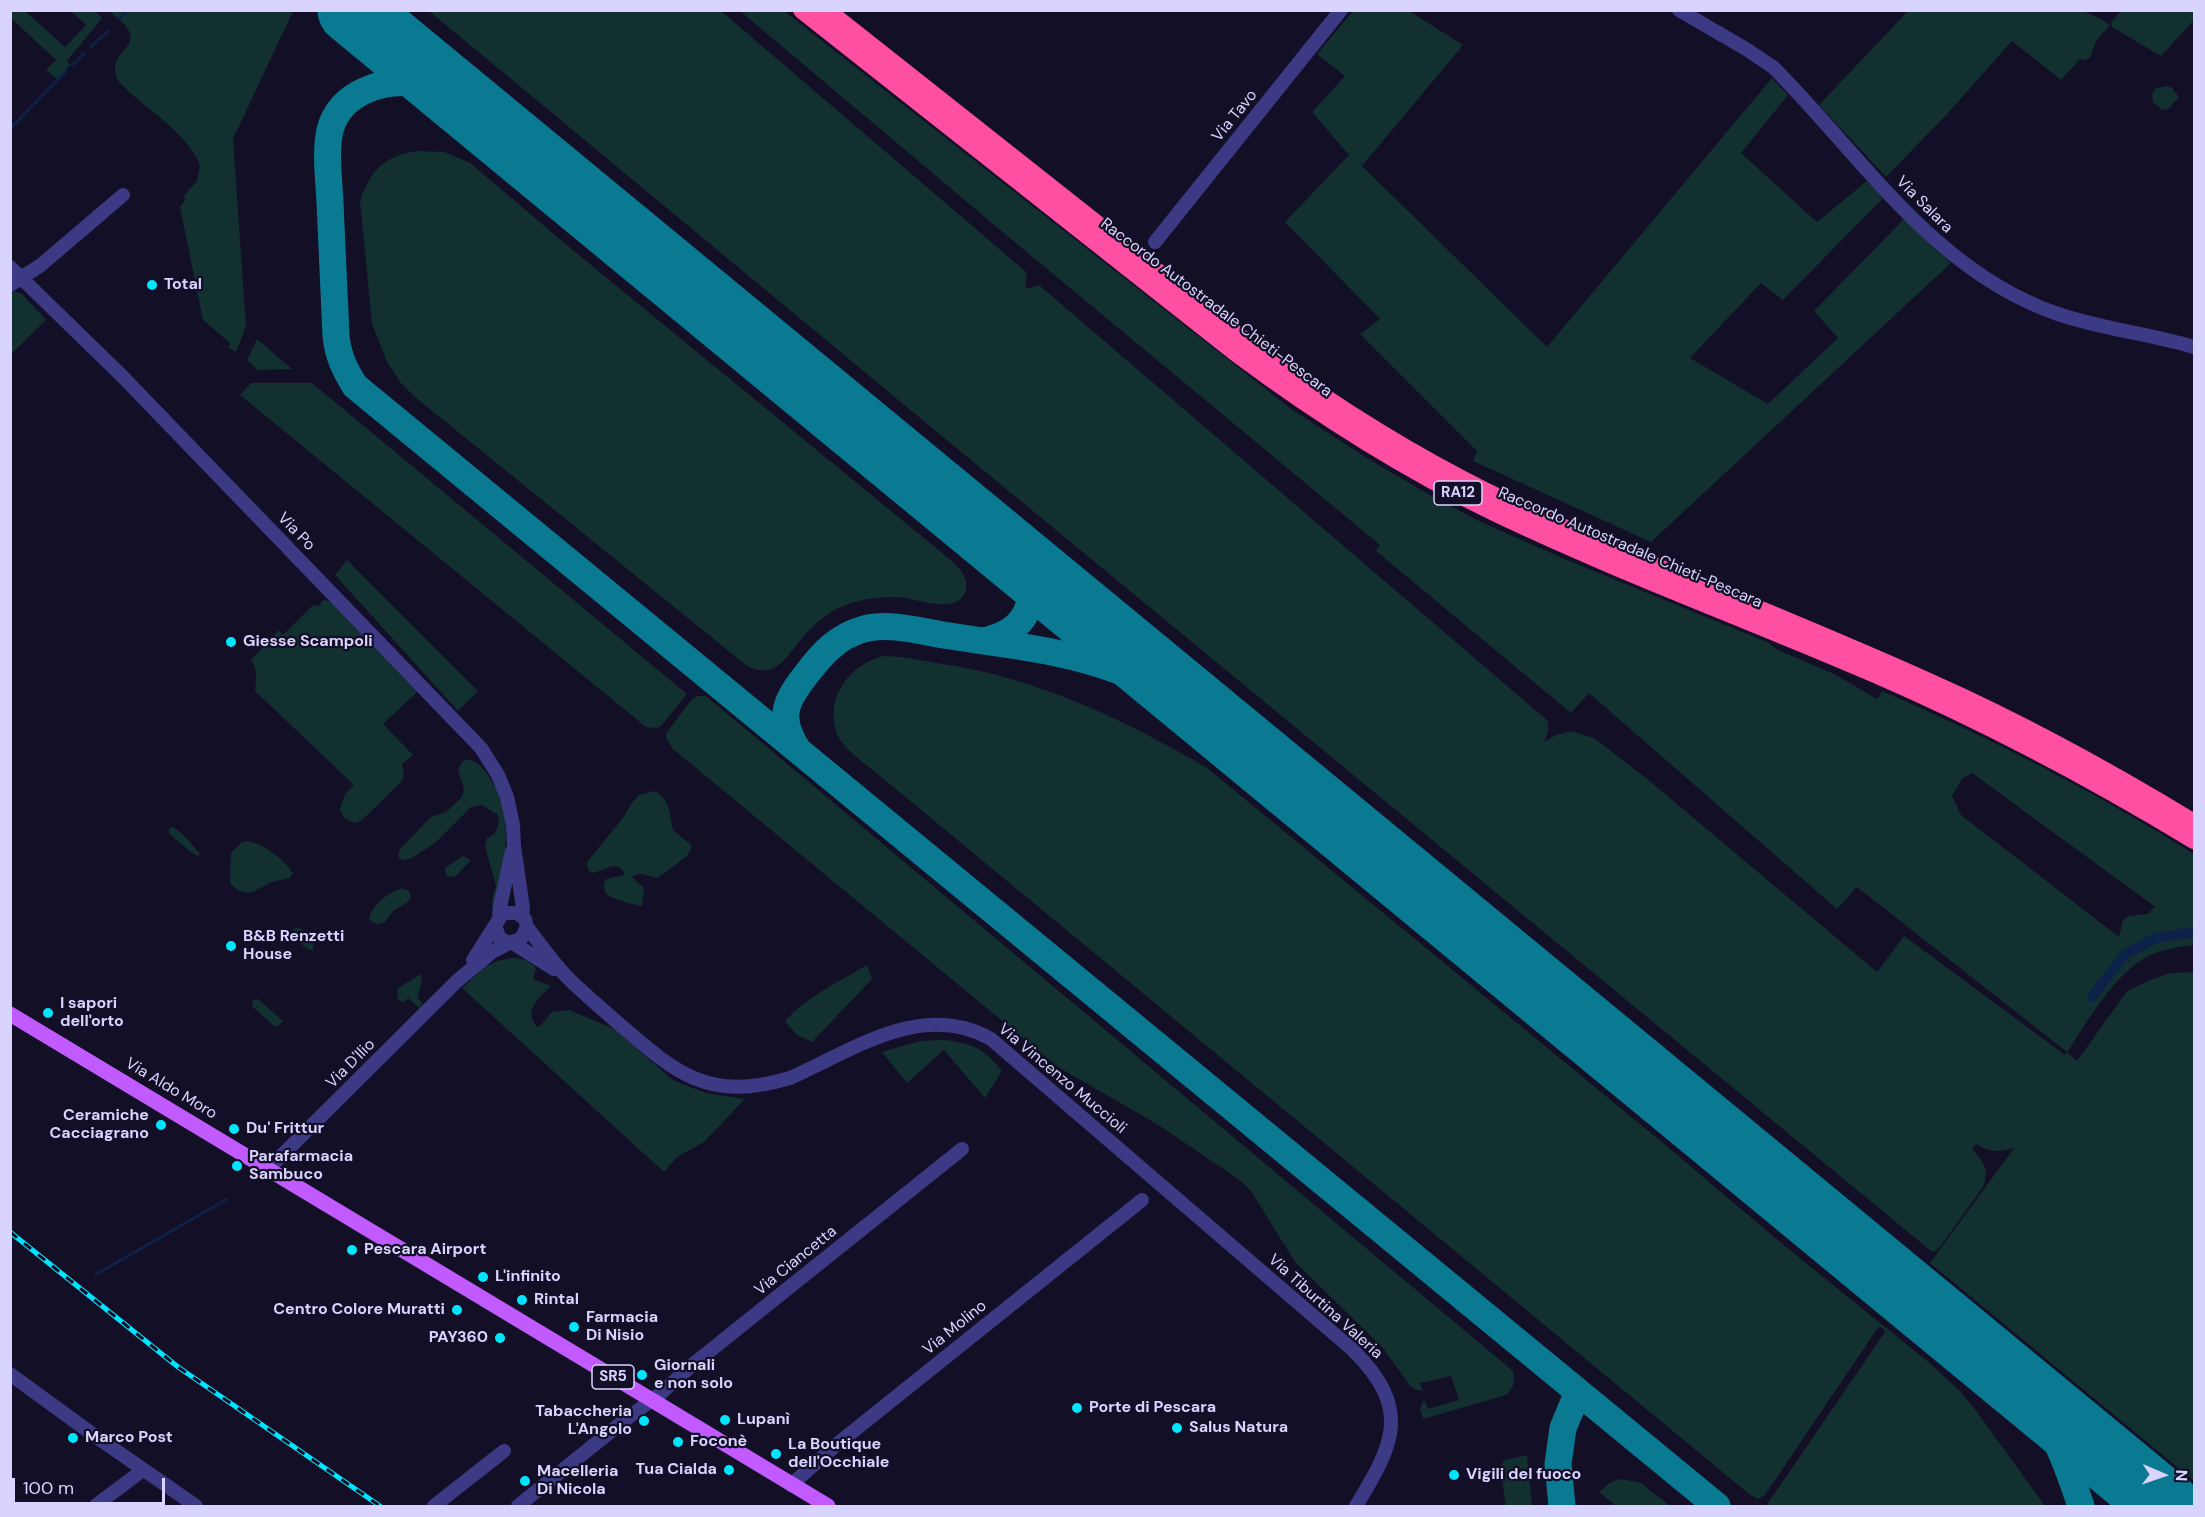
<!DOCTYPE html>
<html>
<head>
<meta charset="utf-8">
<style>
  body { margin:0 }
  #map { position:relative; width:2205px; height:1517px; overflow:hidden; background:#130f26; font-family:"DM Sans",sans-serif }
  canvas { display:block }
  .frame { position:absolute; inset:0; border:12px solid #d9d4ff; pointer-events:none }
  .north { position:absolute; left:2133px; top:1445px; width:60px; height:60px; -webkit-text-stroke:4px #130f26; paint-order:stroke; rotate:92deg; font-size:16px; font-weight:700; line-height:24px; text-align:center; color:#d9d4ff }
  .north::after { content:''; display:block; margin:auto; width:21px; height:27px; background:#d9d4ff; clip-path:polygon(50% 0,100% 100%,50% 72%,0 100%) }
  .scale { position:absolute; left:12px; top:1478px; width:153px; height:27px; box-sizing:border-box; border:3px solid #d9d4ff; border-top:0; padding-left:8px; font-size:18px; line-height:21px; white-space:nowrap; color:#d9d4ff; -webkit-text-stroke:4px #130f26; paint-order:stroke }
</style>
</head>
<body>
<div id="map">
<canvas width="2205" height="1517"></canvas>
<div class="frame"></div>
<div class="north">N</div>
<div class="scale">100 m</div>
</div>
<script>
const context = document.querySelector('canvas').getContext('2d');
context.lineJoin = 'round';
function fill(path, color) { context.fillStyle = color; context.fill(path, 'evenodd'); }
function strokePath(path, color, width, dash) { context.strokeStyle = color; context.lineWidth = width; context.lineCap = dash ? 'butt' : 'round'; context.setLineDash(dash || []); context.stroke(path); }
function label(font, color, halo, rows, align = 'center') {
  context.font = font + ' "DM Sans",sans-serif'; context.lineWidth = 4.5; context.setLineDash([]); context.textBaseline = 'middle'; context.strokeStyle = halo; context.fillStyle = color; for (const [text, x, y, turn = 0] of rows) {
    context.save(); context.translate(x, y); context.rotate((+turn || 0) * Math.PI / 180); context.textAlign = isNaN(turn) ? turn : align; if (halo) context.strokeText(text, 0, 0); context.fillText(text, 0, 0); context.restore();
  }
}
const green = new Path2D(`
  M10,11H25L65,47L86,25L71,11H95L102,18L67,61L70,65L57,79L46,70L56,60L11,18Z
  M109,11H293L233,139L246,326L236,352L228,347L231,344L203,320L180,207L185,201L184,196L197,181L200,165C185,130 145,109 119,82C104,53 138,51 129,31C125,23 115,17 109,11Z
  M429,11H721L1025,271L1027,274L1025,286L1028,289L1039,285L1548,721V732L1544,742L1556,735L1571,731L1594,738L1646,778L1877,972L1904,936L2065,1055L2067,1052L1857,887L1837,909L1589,693L1571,713L1376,551L1380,545L1005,234L740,11H784L1291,409L1370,460L1435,498L1481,522L1567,560L1767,642L1778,650L1834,674L1877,699L1882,691C1990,737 2094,792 2194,854V945C2179,947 2163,949 2149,956C2115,972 2088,1021 2067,1052L2077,1061L2127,991L2148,981L2170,973L2194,972V1481L1930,1263L2014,1148C1999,1152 1989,1153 1976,1144L1972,1149C1983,1161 1990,1169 1983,1187L1939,1248L1935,1251H1931L920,418ZM1972,773L2154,906H2155L2148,914L2129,916L2123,920L2119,937L1961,815L1952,796L1962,779Z
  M1353,11H1409L1463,45L1362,166L1547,347L1772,78L1788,95L1741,153L1817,222L1867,181L1883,198L1783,300L1761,283L1690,358L1768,404L1838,338L1814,311L1904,219L1951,263L1651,542L1473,461L1477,451L1360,334L1380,319L1285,222L1349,155L1312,112L1345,76L1317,54Z
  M1908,11H2083L2099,18L2110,25L2096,41L2090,58L2084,60L2080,59L2061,80L2012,41L1948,113L1886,177L1819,105Z
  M2121,11H2194V20L2161,56L2112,27L2111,22Z
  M2168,86L2172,88L2179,97L2168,109L2162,110L2153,102L2152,94L2156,88Z
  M419,151L444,152L470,163L580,256L952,561C960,569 968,577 966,589C959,618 915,597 896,597C878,597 862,599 846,605C831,610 815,623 805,635C787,654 778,681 747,666L415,397L400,382L386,360L372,323L360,201C371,169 385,155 419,151Z
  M14,291L22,294L46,320L11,354V293Z
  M257,339L292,369L258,370L247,360Z
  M251,383H312L687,694L661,726L656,728L646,727L240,395Z
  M347,560L478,691L458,711L335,575Z
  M326,600L332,603L417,692L383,724L413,755L402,764L404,775L401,782L362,820L355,823L344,818L340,809L345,794L354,785L255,691C256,679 258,670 251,660L279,630L283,635L313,605L320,606L322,601Z
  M883,656C901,656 919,660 937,663C1035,677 1121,718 1206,767L1669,1148L1786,1247L1926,1360L1960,1391L1977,1412L2045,1506H1766L1885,1332L1882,1328L1879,1327L1875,1332L1765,1495L1758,1499L1749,1494L880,776C868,766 842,748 837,734C824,698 849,665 883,656Z
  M699,696H706L1513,1371C1515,1382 1514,1388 1506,1395L1423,1419L1420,1409L1424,1399L1428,1409L1459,1400L1451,1376L1420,1383L1423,1391L1414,1389L1410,1386L1383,1348L1295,1262L1251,1191L1241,1181L1160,1126L1058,1067L673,749L667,740L666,733L693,698Z
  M468,759C480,763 485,770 491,780C518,822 502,872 493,917L492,900L496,886L485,846L487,838C497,835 500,825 498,815L482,805L471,807L435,843L412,858L404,860L399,858L398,854L400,849L431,817L446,812L462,797L464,789L458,770L462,762Z
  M654,791C671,799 669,814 673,830L690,844L692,847L687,856L658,878C648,877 641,870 632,877L644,888L642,906C635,905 612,899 608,895C603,891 604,885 605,880C611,876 619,878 625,874C616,859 607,870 592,873L588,869L587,862L622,819L632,803L639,795Z
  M173,827C183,833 192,844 200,854L198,856L191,852L169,834V828Z
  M248,841C266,845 282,858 293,873L290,878C283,880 276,880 270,883C254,891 246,900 230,883L231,853L242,842Z
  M463,856L471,860L456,876L448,877L445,871V868Z
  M402,888L409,891L411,897L408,902L393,911L385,922L378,924L371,922L369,917C375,903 387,893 402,888Z
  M297,927L307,932L313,943V950C307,951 293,937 292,931Z
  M515,958L527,960L536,968L533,979L551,986C539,998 523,1010 537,1027L541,1025L552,1012L569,1010L614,1029L673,1080L688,1086L706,1093L745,1099L704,1142L677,1157L664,1172L462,988C482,971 486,960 515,958Z
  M867,965L872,979L812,1042L797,1035L785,1021C808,996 838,982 867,965Z
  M421,974C423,986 419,987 418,998L423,1004L419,1008L408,998L403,1003L397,998L398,988Z
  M258,999L283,1021L278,1026H274L254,1008L252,1004L253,1000Z
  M945,1040C973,1044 984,1048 1002,1071L985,1098L944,1050L907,1083L882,1052L920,1041Z
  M1527,1455L1532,1506H1506L1500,1468L1504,1460Z
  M1621,1479L1641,1483L1670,1506H1616L1599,1492L1611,1482Z`);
const stream = new Path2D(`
  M119,19L128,10
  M91,47L108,31
  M72,65L84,54
  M10,129L66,71
  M95,1275L227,1199`);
const canal = new Path2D(`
  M2092,997L2124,955L2156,938L2194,932`);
const taxiway = new Path2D(`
  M454,96C442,91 431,86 419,84C384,78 340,92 330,130C325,153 329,180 330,203C332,248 334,292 336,336C338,356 345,370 355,386L1717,1506
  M983,641C1027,632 1044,598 1017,560
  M798,750C778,719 784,703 805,676C821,655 837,636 864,629C891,622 923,632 950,636C1006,645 1066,650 1119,671C1155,686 1189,708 1222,729
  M2015,1382C2050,1416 2066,1461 2081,1506
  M1562,1506L1558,1464L1563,1428L1578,1392
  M2145,1506H2152`);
const runway = new Path2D(`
  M352,10L2166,1506`);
const minor = new Path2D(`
  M1679,10L1746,49L1773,67C1861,155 1934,272 2058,314C2102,329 2150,334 2194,347
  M1155,242L1341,10
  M10,267L122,376L481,748L498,775L507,797L513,825L514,846L523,908L522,915
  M10,285L41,265L123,195
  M499,916L500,907L512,851
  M527,927C540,944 552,961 567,977C583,993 601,1008 618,1023C677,1074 708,1102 790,1078C853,1050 923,1000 991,1039L1353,1350C1412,1409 1394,1444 1356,1506
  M513,943L554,969
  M473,960L503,913H517L525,919L527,927L521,939L509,943L500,939L495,926
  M268,1169L457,981L492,952L509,943
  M10,1374L95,1436L196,1506
  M791,1485L836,1445L1142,1200
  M95,1506L143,1470
  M434,1506L504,1451
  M518,1506L625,1420L661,1393L691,1366L962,1149`);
const major = new Path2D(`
  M10,1014L828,1506`);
const highway = new Path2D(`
  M802,10L1235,352C1318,414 1405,469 1498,514C1620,572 1748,619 1873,673C1984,721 2090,777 2194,840
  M826,10L1241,338C1311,391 1385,439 1463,480C1520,510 1580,535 1640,560C1738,601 1836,640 1933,684C2023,724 2110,772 2194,823`);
const rail = new Path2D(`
  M10,1232L178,1367L380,1506`);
const markers = [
  [152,285,6,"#00e5ff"],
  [231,642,6,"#00e5ff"],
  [231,946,6,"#00e5ff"],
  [48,1013,6,"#00e5ff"],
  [161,1125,6,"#00e5ff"],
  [234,1129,6,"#00e5ff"],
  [237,1166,6,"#00e5ff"],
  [352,1250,6,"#00e5ff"],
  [483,1277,6,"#00e5ff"],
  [522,1300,6,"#00e5ff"],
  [457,1310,6,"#00e5ff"],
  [574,1327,6,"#00e5ff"],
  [500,1338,6,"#00e5ff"],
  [642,1375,6,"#00e5ff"],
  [1077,1408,6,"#00e5ff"],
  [725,1420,6,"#00e5ff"],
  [644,1421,6,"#00e5ff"],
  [1177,1428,6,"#00e5ff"],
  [73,1438,6,"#00e5ff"],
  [678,1442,6,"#00e5ff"],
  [776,1454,6,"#00e5ff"],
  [729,1470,6,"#00e5ff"],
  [1454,1475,6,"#00e5ff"],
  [525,1481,6,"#00e5ff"]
];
const shields = [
  [1458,493,48],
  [613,1377,42]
];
const shieldNames = [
  ["RA12",1458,493],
  ["SR5",613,1377]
];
const streetNames = [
  ["Via Tavo",1235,116,-51],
  ["Via Salara",1924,205,45],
  ["Raccordo Autostradale Chieti-Pescara",1216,308,37],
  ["Via Po",296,532,46],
  ["Raccordo Autostradale Chieti-Pescara",1630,548,23],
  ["Via D'Ilio",351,1064,-45],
  ["Via Vincenzo Muccioli",1062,1079,40],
  ["Via Aldo Moro",171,1089,31],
  ["Via Ciancetta",796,1261,-39],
  ["Via Tiburtina Valeria",1325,1307,42],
  ["Via Molino",955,1328,-39]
];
const poiNames = [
  ["Total",164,285],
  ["Giesse Scampoli",243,642],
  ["B&B Renzetti",243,937],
  ["House",243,955],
  ["I sapori",60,1004],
  ["dell'orto",60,1022],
  ["Ceramiche",149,1116,"right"],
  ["Cacciagrano",149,1134,"right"],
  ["Du' Frittur",246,1129],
  ["Parafarmacia",249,1157],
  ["Sambuco",249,1175],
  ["Pescara Airport",364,1250],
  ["L'infinito",495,1277],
  ["Rintal",534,1300],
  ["Centro Colore Muratti",445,1310,"right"],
  ["Farmacia",586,1318],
  ["Di Nisio",586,1336],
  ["PAY360",488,1338,"right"],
  ["Giornali",654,1366],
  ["e non solo",654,1384],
  ["Porte di Pescara",1089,1408],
  ["Tabaccheria",632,1412,"right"],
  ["L'Angolo",632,1430,"right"],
  ["Lupanì",737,1420],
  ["Salus Natura",1189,1428],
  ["Marco Post",85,1438],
  ["Foconè",690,1442],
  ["La Boutique",788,1445],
  ["dell'Occhiale",788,1463],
  ["Tua Cialda",717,1470,"right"],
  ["Macelleria",537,1472],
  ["Di Nicola",537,1490],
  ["Vigili del fuoco",1466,1475]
];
fill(green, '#12302f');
strokePath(stream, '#0c2248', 3);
strokePath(canal, '#0c2248', 10);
strokePath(taxiway, '#0a7a92', 27);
strokePath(runway, '#0a7a92', 69);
strokePath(minor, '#3d3a85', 14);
strokePath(major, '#c25bff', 15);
strokePath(highway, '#ff4fa3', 18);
strokePath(rail, '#00e5ff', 5);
strokePath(rail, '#130f26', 3, [9]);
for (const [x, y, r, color] of markers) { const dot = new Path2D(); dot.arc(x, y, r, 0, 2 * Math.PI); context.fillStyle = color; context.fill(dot); strokePath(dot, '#130f26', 2); }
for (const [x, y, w] of shields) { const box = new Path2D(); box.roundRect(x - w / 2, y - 12, w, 24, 4.5); context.fillStyle = '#130f26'; context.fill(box); strokePath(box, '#d9d4ff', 1.5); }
label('bold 15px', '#d9d4ff', null, shieldNames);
label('16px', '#d9d4ff', '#130f26', streetNames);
label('bold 16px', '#d9d4ff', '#130f26', poiNames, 'left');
</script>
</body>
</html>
